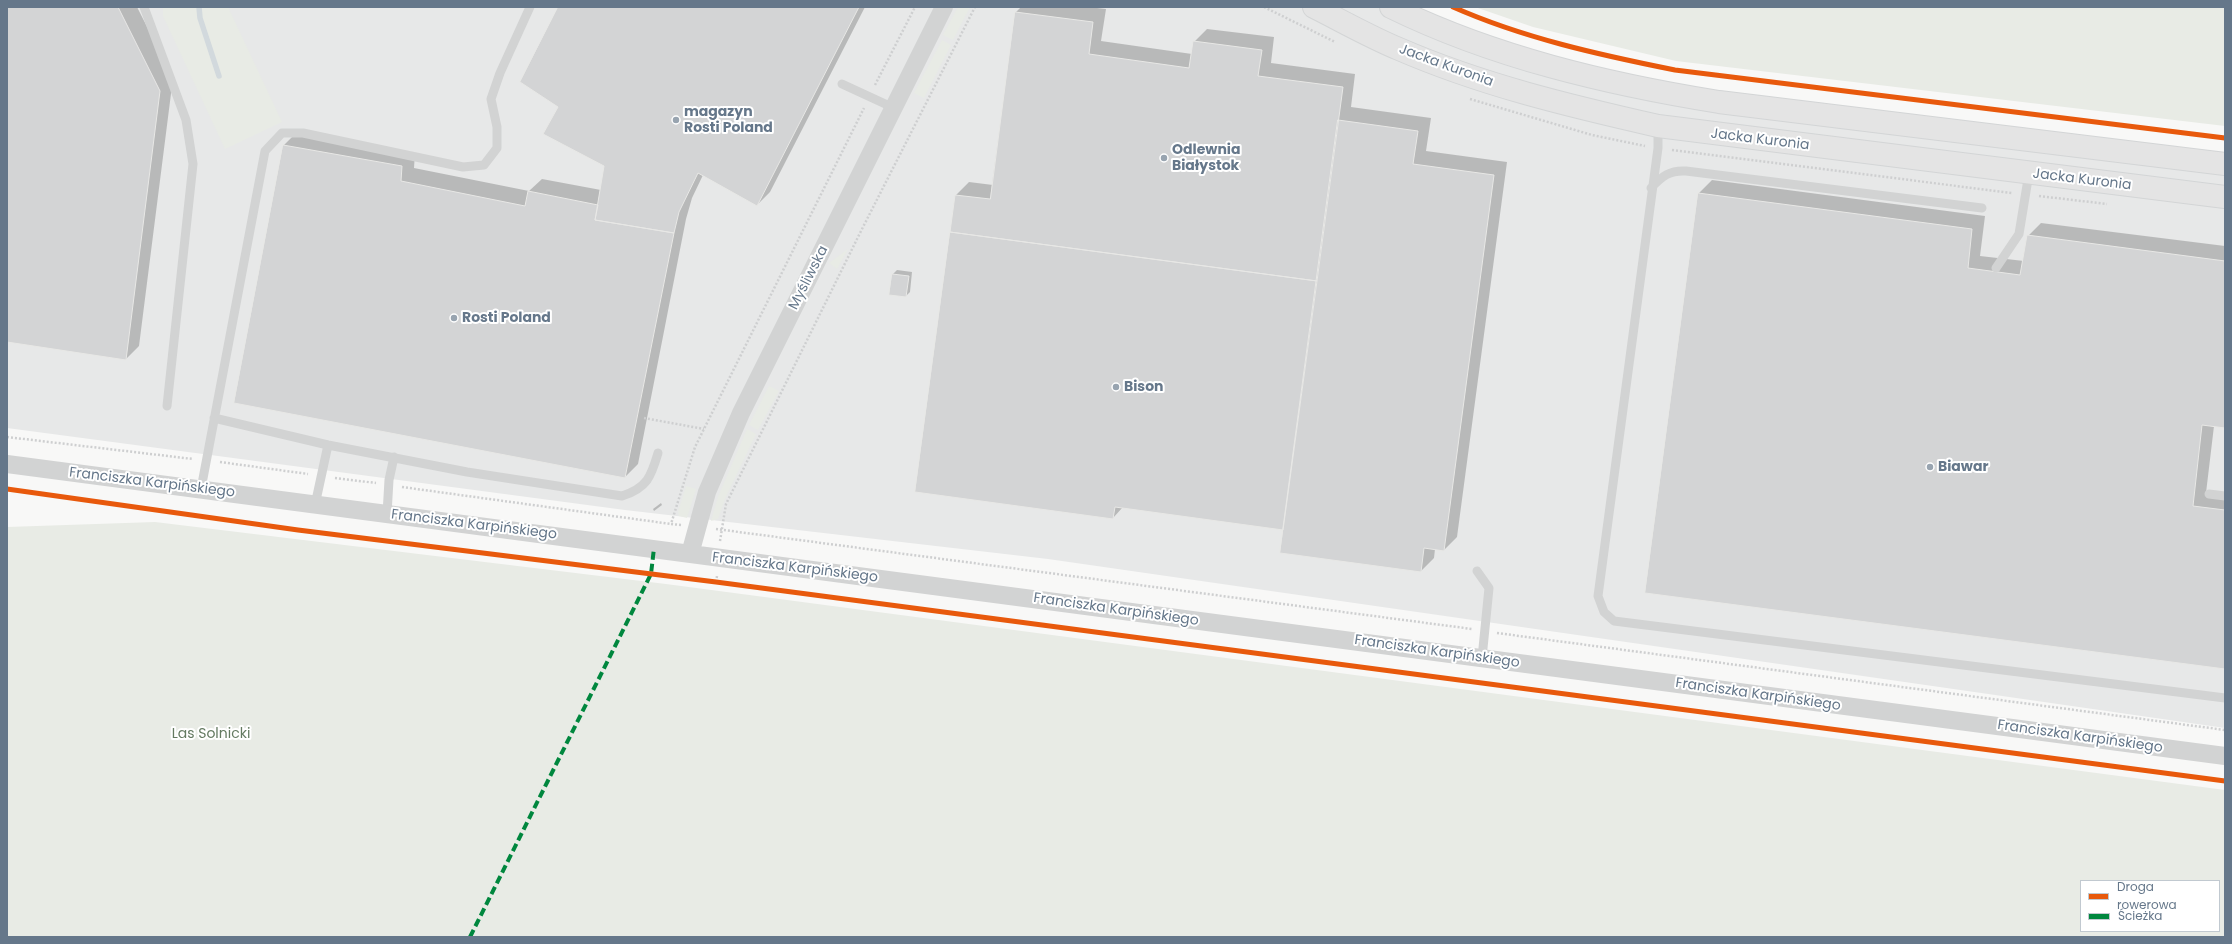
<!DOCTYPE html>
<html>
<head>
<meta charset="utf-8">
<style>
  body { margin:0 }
  #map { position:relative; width:2232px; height:944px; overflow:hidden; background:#f8f8f7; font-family:Poppins,sans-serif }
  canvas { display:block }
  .frame { position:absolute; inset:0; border:8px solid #65778a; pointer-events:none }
  .legend { position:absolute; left:2080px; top:880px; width:140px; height:52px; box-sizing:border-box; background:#fff; border:1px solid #c1c9d0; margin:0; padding:5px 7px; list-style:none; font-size:12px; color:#65778a }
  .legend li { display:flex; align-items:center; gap:8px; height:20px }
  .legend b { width:20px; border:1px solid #c1c9d0 }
</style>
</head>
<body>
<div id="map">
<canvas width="2232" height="944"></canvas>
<div class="frame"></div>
<ul class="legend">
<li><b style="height:5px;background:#e8590c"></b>Droga rowerowa</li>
<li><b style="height:5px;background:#00873e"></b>Ścieżka</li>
</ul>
</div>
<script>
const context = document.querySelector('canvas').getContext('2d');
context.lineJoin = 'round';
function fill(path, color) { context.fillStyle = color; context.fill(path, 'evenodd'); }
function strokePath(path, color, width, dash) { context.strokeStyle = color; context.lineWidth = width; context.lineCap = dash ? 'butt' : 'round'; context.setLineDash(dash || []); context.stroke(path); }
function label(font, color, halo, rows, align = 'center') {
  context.font = font + ' Poppins,sans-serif'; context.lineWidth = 4; context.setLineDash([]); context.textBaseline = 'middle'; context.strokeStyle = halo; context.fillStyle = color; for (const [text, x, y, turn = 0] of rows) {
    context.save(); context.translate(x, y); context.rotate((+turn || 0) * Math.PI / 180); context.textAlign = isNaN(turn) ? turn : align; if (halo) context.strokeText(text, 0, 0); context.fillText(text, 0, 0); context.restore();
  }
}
const built = new Path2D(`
  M7,7H1383L1649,94L2225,165V728L1048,559L625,510L7,428Z`);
const green = new Path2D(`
  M163,7H228L282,122L225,149L163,16Z
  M958,7H970L953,40L943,35Z
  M1475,7H2225V126L1676,61L1533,27Z
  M942,40L951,45L924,98L914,93Z
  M848,249L837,269L829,263Z
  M769,386L779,391L758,430L749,425Z
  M747,429L756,434L725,499L718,519L711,521L718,497Z
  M686,486L696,489L687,518L679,516L678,512Z
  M155,522L666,584L2225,790V937H7V527ZM2081,881H2219V931H2081Z`);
const shadow = new Path2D(`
  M7,7H137L173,78L139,346L126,359L7,341Z
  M559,7H865L770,192L757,205L703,175L692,198L686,219L638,464L625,477L284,145L297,132L415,153L414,168L529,191L542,179L601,190L605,165L559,106Z
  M1021,7H1088L1106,9L1101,41L1192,54L1194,42L1207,29L1274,37L1271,63L1355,74L1351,107L1431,118L1426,151L1507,162L1457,537L1444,550L1435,549L1434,558L1421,571L1284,529L1123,507L1113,518L956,195L969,182L993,185L1016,12Z
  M1712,180L1985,216L1980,256L2024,261L2028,236L2041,223L2225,246V427L2214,426L2206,493L2225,496V668L1699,193Z
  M897,270L912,272L910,292L906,296L893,274Z
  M661,503L662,505L654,511L653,509Z`);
const stream = new Path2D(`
  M199,7L200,18L219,76`);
const building = new Path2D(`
  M7,7H118L160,91L126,360L7,342Z
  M558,7H859L757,206L698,173L679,212L674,233L595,220L604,166L543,134L558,107L520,82Z
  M1015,12L1093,22L1089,54L1189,68L1193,41L1262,50L1258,76L1343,87L1317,281L950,232L955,195L990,199Z
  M1338,120L1418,131L1413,164L1494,175L1444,551L1424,548L1421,572L1280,553Z
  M283,145L402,166L401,181L525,206L528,191L598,205L595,220L674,233L625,478L234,403Z
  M1698,193L1972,229L1968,268L2020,275L2027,235L2225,261V428L2202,425L2193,506L2225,510V669L1645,593Z
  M950,232L1317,281L1283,530L1115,507L1113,519L915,492Z
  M892,274L909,276L906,297L889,295Z`);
const path = new Path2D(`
  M1264,7L1335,42
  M875,85L915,7
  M1470,99L1592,135L1645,146
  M1672,150L2012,193
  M2039,196L2107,204
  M644,418L704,429
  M7,437L193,459
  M220,462L308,474
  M335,478L376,483
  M402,487L671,524
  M681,525L671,524L695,447L864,108
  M716,529L1472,629
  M720,541L726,504L861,231L975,7
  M716,582L717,576
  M1497,633L2225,730`);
const lane = new Path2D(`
  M144,7L186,120L193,164L167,406
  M842,84L894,108
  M1658,126V148L1598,596L1604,612L1614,621L2225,698
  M1651,188C1662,176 1670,170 1686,171L1982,208
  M1996,268L2019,234L2029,173
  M214,418L328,445L467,472L622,496C647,488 651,477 658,453
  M201,489L265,151L282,133H303L463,167L484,165L497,148V127L491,99L500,73L530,7
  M2209,494L2225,496
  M315,505L328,445
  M387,514L389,480L394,457
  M1477,571L1489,588L1482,658`);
const street = new Path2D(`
  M7,464L2225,756
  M690,554L707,492L741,413L944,7`);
const secondary = new Path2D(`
  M1314,7C1342,21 1370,37 1399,49C1482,85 1570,106 1658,126L2225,197
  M1391,7C1493,57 1607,84 1719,102L2225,164`);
const quiet = new Path2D(`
  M470,937L651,574L654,548`);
const cycleway = new Path2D(`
  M1453,7C1523,38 1600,55 1675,70L2225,138
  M7,489L298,530L716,582L2225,781`);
const markers = [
  [676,120,4,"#98a4b0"],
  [1164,158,4,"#98a4b0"],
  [454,318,4,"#98a4b0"],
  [1116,387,4,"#98a4b0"],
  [1930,467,4,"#98a4b0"]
];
const streetNames = [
  ["Jacka Kuronia",1446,66,20],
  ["Jacka Kuronia",1760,140,7],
  ["Jacka Kuronia",2082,180,7],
  ["Myśliwska",809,278,-63],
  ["Franciszka Karpińskiego",152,483,7],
  ["Franciszka Karpińskiego",474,525,7],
  ["Franciszka Karpińskiego",795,568,7],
  ["Franciszka Karpińskiego",1116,610,8],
  ["Franciszka Karpińskiego",1437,652,8],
  ["Franciszka Karpińskiego",1758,695,8],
  ["Franciszka Karpińskiego",2080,737,8]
];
const poiNames = [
  ["magazyn",684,112],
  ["Rosti Poland",684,128],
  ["Odlewnia",1172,150],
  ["Białystok",1172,166],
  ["Rosti Poland",462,318],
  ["Bison",1124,387],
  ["Biawar",1938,467]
];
const parkNames = [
  ["Las Solnicki",211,734]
];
fill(built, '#e7e8e8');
fill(green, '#e8ebe5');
fill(shadow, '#0003');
strokePath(stream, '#d2d9dd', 5.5);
fill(building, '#d3d4d5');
strokePath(building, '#e8e8e6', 1);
strokePath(secondary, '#d3d5d6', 24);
strokePath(path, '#cecfd0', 2.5, [2, 2]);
strokePath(lane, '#d2d3d3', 9);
strokePath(street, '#d2d3d3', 18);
strokePath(secondary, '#e4e4e4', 22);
strokePath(quiet, '#00873e', 4, [8, 4]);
strokePath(cycleway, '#e8590c', 5);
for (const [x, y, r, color] of markers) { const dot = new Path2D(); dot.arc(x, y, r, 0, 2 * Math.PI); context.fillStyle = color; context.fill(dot); strokePath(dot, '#fff', 1.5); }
label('14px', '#65778a', '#fff', streetNames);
label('bold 14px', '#65778a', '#fff', poiNames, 'left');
label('14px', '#647a61', '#fff', parkNames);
</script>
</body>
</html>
